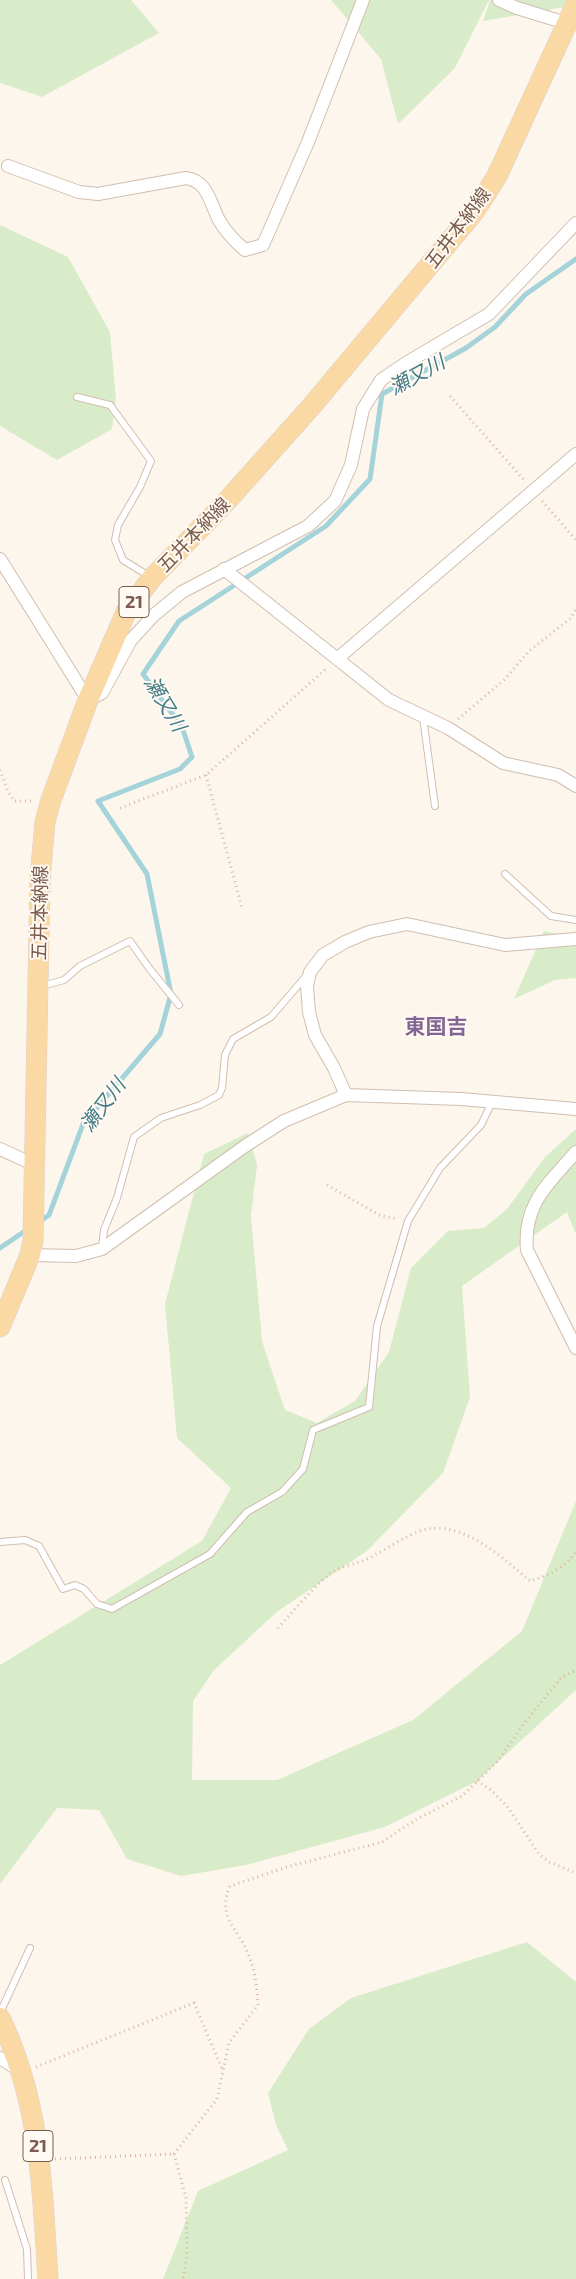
<!DOCTYPE html>
<html>
<head>
<meta charset="utf-8">
<style>
  body { margin:0 }
  canvas { display:block; background:#fdf6ec }
</style>
</head>
<body>
<canvas width="576" height="2279"></canvas>
<script>
const context = document.querySelector('canvas').getContext('2d');
context.lineJoin = 'round';
function fill(path, color) { context.fillStyle = color; context.fill(path, 'evenodd'); }
function strokePath(path, color, width, dash) { context.strokeStyle = color; context.lineWidth = width; context.lineCap = dash ? 'butt' : 'round'; context.setLineDash(dash || []); context.stroke(path); }
function label(font, color, halo, rows, align = 'center') {
  context.font = font + ' "Exo 2","Noto Sans JP",sans-serif'; context.lineWidth = 4; context.setLineDash([]); context.textBaseline = 'middle'; context.strokeStyle = halo; context.fillStyle = color; for (const [text, x, y, turn = 0] of rows) {
    context.save(); context.translate(x, y); context.rotate((+turn || 0) * Math.PI / 180); context.textAlign = isNaN(turn) ? turn : align; if (halo) context.strokeText(text, 0, 0); context.fillText(text, 0, 0); context.restore();
  }
}
const green = new Path2D(`
  M0,0H131L159,33L42,97L0,83Z
  M331,0H489L455,68L398,124L381,59Z
  M490,0H576V5L483,21Z
  M0,225L68,257L110,332L116,399L112,429L57,460L0,426Z
  M544,931L576,938V978L555,980L514,999Z
  M576,1129V1234L567,1212L462,1286L470,1397L443,1473L367,1551L278,1611L214,1670L193,1701L192,1780H277L413,1720L522,1631L576,1501V1690L477,1781L385,1827L246,1865L181,1876L127,1859L99,1810L57,1808L0,1884V1665L202,1541L231,1488L177,1438L165,1304L204,1154L248,1133L257,1165L251,1216L262,1341L285,1410L317,1423L355,1401L389,1352L411,1268L448,1231L484,1228L507,1209L545,1157Z
  M527,1942L576,1982V2279H163L198,2191L288,2150L276,2125L268,2093L309,2029L351,1998Z`);
const stream = new Path2D(`
  M39,1222L49,1215L83,1124L160,1034L171,994L147,874L98,801L180,769L192,757L182,727L143,674L179,621L326,526L370,479L382,394L466,348L495,327L526,294L576,259
  M0,1248L28,1229`);
const path = new Path2D(`
  M450,396L525,481
  M542,501L576,540
  M458,719L504,680L529,651L571,618L576,609
  M0,770L8,791L14,801H33
  M206,775L242,908
  M120,808L206,775L327,668
  M327,1185L381,1216L398,1219
  M278,1628C289,1616 323,1576 334,1571C347,1565 361,1563 373,1556C388,1548 404,1537 420,1531C460,1517 503,1558 530,1581C546,1577 567,1566 576,1552
  M477,1781L491,1790L507,1806L539,1854L549,1862L576,1873
  M36,2067L194,2003L223,2071
  M174,2154L217,2099L229,2043L258,2005C257,1986 255,1969 247,1951C236,1927 217,1915 230,1886L287,1867L382,1842L417,1819L462,1796L498,1761L525,1722L561,1678L576,1670
  M174,2154L186,2198L187,2255L183,2279
  M55,2159L174,2154`);
const service = new Path2D(`
  M77,397L110,405L151,461L140,487L118,525L115,540L123,560L149,576
  M423,717L435,806
  M505,874L551,916L576,920
  M42,986L64,980L80,966L130,941L149,968L179,1005
  M102,1248L104,1230L117,1198L134,1137L161,1118L200,1105L219,1095L222,1088L225,1055L233,1039L271,1017L307,975
  M0,1542L25,1540L39,1546L63,1589L75,1585L84,1589L97,1604L112,1609L210,1554L247,1512L282,1492L303,1469L313,1430L369,1407L377,1326L408,1221L440,1168L481,1125L492,1102
  M0,2013L30,1948
  M5,2180L27,2249L28,2279`);
const minor = new Path2D(`
  M499,0L517,8L566,23
  M8,166L79,192L98,194L186,178C208,181 210,203 219,220C226,232 234,241 245,250L263,245L308,142L363,0
  M0,559L88,700L102,693L131,640L154,615L182,592L308,526L335,501L351,465L363,409L381,380L406,363L489,314L576,223
  M224,569L389,700L448,728L503,763L558,775L576,786
  M337,659L576,454
  M346,1095L334,1068L315,1035L309,1012L307,986L310,972L323,955L345,942L369,932L407,924L505,945L576,939
  M0,1149L35,1165
  M576,1152C548,1184 523,1204 527,1250L576,1348
  M30,1255L76,1256L102,1249L245,1146L284,1121L346,1095L461,1099L576,1109
  M0,2058L20,2071`);
const primary = new Path2D(`
  M0,1327L30,1255L33,1241L40,879L45,822L51,800L88,700L126,612L152,578L225,503L310,408L474,212L497,176L576,4
  M0,2018C41,2103 42,2187 48,2279`);
const shields = [
  [134,602,30],
  [38,2146,30]
];
const shieldNames = [
  ["21",134,602],
  ["21",38,2146]
];
const streetNames = [
  ["五井本納線",458,228,-53],
  ["五井本納線",194,535,-46],
  ["五井本納線",40,913,-89]
];
const waterNames = [
  ["瀬又川",417,375,-29],
  ["瀬又川",165,704,59],
  ["瀬又川",103,1105,-53]
];
const quarterNames = [
  ["東国吉",436,1027]
];
fill(green, '#d8ecc9');
strokePath(stream, '#a5d3da', 5);
strokePath(service, '#d1beb0', 8);
strokePath(minor, '#d1beb0', 14);
strokePath(primary, '#dad1cd', 21);
strokePath(path, '#d9b8a5', 3, [1, 4]);
strokePath(service, '#fff', 6);
strokePath(minor, '#fff', 12);
strokePath(primary, '#fbd9a5', 20);
for (const [x, y, w] of shields) { const box = new Path2D(); box.roundRect(x - w / 2, y - 15.5, w, 31, 4); context.fillStyle = '#fffaf3'; context.fill(box); strokePath(box, '#7a5c4d', 1); }
label('bold 18px', '#7a5c4d', null, shieldNames);
label('19px', '#7a5c4d', '#fffaf3', streetNames);
label('italic 20px', '#437c86', '#fffaf3', waterNames);
label('bold 21px', '#846695', '#fffaf3', quarterNames);
</script>
</body>
</html>
